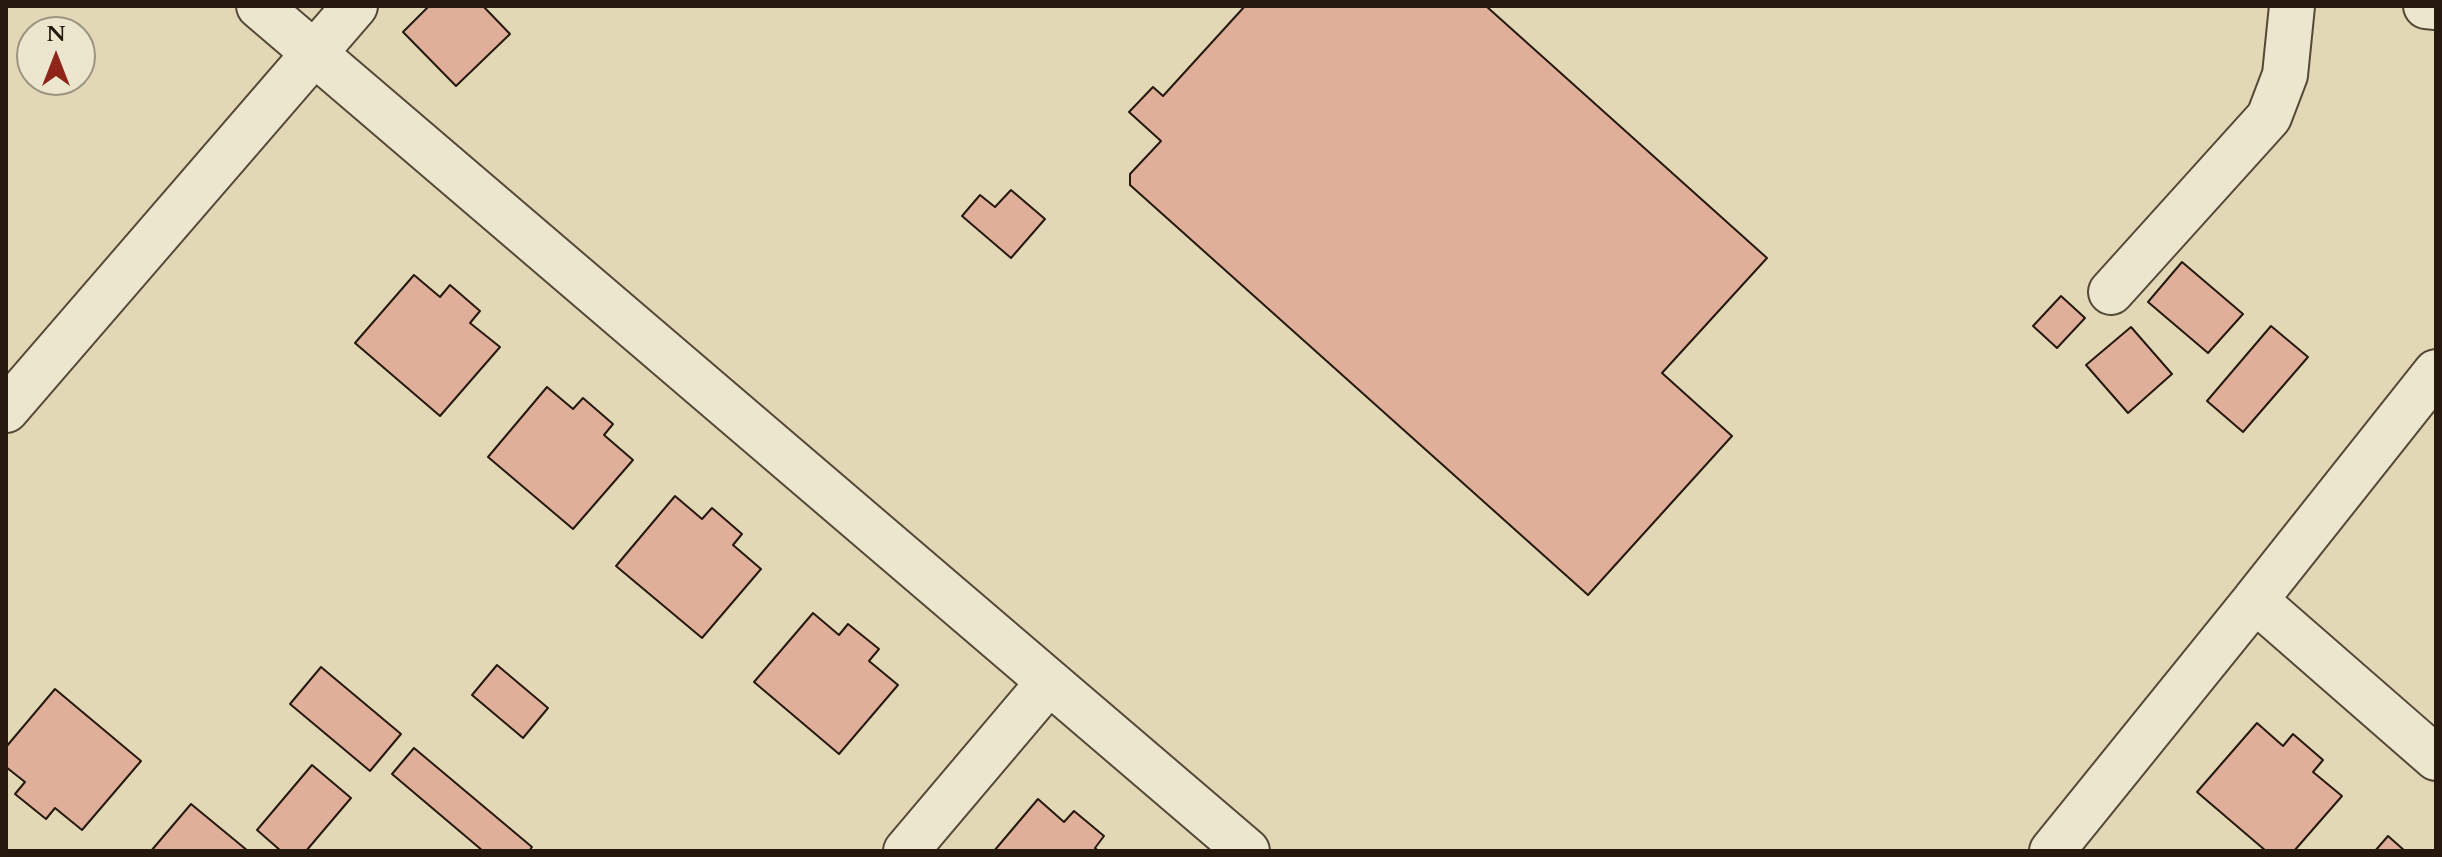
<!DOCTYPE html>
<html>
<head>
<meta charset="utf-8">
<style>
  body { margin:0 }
  #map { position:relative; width:2442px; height:857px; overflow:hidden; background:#e2d8b5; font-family:Cardo,serif }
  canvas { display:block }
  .frame { position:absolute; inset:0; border:8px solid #25180d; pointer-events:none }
  .north { position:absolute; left:16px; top:16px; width:80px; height:80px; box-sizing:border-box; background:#ece6cf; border:2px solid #9c9481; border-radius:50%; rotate:0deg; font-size:22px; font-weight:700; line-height:32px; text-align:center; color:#25180d }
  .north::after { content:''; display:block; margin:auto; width:28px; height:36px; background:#8f2418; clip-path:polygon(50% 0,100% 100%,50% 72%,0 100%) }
</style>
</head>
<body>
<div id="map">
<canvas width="2442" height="857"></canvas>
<div class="frame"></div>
<div class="north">N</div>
</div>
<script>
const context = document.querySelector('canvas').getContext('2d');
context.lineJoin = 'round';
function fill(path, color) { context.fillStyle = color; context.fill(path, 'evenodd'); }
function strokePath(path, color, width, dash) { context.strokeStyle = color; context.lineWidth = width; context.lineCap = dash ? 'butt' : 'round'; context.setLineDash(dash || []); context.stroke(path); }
const building = new Path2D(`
  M429,6H483L510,34L456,86L403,32Z
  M1245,6H1486L1767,258L1662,373L1732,436L1588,595L1130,185V174L1161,141L1129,112L1153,87L1163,96Z
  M1011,190L1045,219L1011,258L962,216L980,195L995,207Z
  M2182,262L2243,314L2208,353L2148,302Z
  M414,275L440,297L450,285L480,311L470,323L500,347L440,416L355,343Z
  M2061,296L2085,318L2057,348L2033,326Z
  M2271,326L2308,357L2243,432L2207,401Z
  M2131,327L2172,374L2128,413L2086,365Z
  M547,387L573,409L583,398L613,424L604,435L633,460L573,529L488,457Z
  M675,496L702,519L712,508L742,534L733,545L761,569L702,638L616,566Z
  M813,613L839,635L848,624L879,649L869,661L898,685L839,754L754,682Z
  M497,665L548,708L523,738L472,695Z
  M321,667L401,734L370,771L290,704Z
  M55,689L141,761L82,830L55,808L46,819L15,794L25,782L6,767V747Z
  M2257,723L2283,746L2293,734L2323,760L2313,772L2342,796L2294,851H2266L2197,792Z
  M414,748L532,847L529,851H483L392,774Z
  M312,765L351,798L306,851H281L257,830Z
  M1038,799L1064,822L1074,811L1104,836L1095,848L1098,851H994Z
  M191,804L248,851H151Z
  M2388,836L2405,851H2375Z`);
const minor = new Path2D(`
  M259,6L1247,851
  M2426,6L2436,7
  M2111,292L2269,117L2285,75L2292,6
  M2436,372L2255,600L2436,758
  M6,410L355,6
  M906,851L1049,682
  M2052,851L2255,600`);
fill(building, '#dfaf99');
strokePath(building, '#25180d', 2);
strokePath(minor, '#544837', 48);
strokePath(minor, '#ece6cf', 44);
</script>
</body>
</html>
